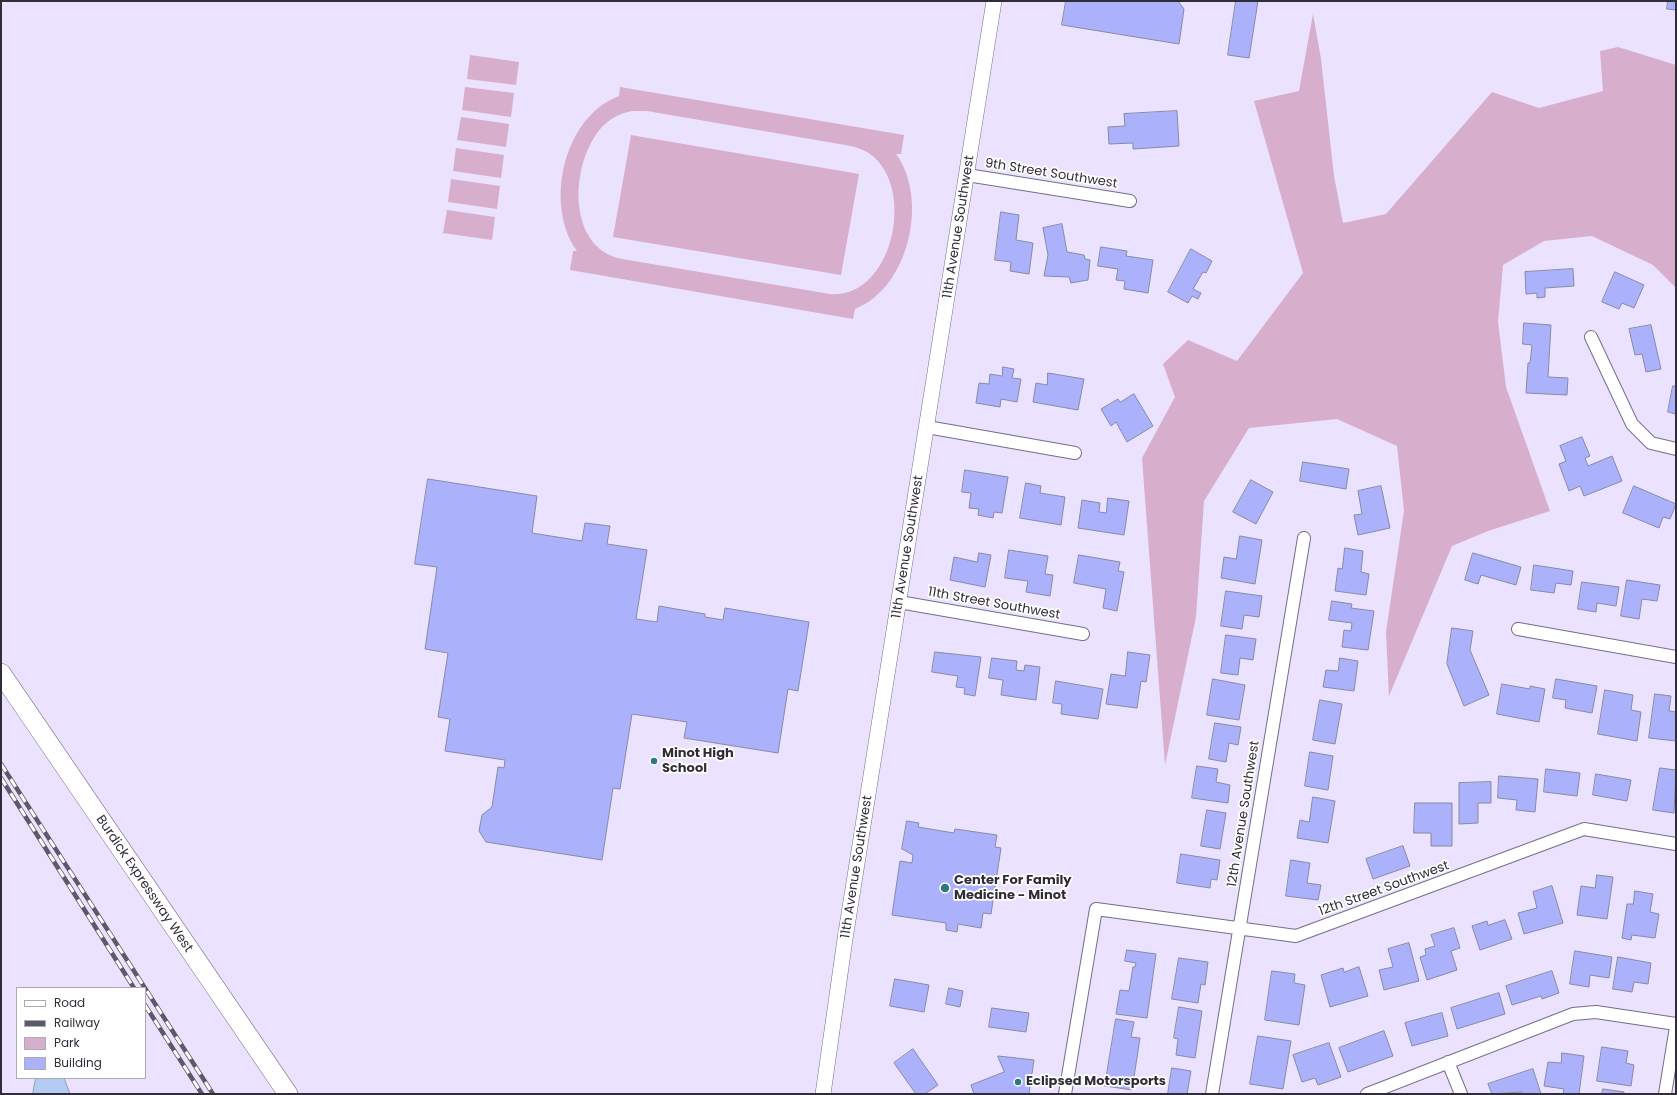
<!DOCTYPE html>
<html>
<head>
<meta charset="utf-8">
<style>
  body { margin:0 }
  #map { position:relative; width:1677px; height:1095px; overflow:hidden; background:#eae2fe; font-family:Poppins,sans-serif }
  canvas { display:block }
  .frame { position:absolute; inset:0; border:2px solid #302d38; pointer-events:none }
  .legend { position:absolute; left:16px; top:987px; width:130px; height:92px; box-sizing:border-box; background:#fff; border:1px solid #acabaf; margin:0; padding:5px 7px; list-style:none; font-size:12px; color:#302d38 }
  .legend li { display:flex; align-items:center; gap:8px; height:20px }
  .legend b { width:20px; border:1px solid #acabaf }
</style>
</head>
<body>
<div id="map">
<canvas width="1677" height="1095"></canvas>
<div class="frame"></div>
<ul class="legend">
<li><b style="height:5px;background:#fff"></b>Road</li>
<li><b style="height:5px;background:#5d5968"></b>Railway</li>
<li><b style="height:11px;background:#d8aecd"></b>Park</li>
<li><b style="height:11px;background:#acb1fb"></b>Building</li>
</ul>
</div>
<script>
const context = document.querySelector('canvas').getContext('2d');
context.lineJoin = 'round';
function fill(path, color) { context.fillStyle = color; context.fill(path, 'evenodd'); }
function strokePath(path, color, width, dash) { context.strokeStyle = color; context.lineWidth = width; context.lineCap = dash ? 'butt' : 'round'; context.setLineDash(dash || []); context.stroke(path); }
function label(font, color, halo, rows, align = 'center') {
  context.font = font + ' Poppins,sans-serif'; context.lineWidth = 3.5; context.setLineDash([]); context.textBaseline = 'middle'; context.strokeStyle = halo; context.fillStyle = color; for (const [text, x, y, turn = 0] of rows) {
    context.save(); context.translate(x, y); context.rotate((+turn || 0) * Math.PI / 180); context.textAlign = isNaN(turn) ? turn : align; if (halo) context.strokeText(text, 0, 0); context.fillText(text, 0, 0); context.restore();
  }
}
const green = new Path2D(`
  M1313,14L1321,59L1334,176L1343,223L1386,214L1492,92L1539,108L1603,91L1600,51L1618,47L1676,65V288L1653,265L1592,236L1544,241L1503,265L1498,322L1506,387L1550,511L1488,531L1452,546L1389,696L1386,632L1404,511L1397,446L1337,419L1249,428L1204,501L1196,617L1165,765L1142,458L1175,397L1163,364L1188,340L1237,361L1303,273L1254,101L1299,91Z
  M470,55L519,62L516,85L467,79Z
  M465,87L514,93L511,117L462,110Z
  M620,87L904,135L901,154H896C929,199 909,288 855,309L853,319L570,270L573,251H577C544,205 563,117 619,96ZM632,111H647L851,146C922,160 900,300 830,294L622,259C565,248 570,160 603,126C611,118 621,113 632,111Z
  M461,117L509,124L506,147L457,140Z
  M631,135L859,174L841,275L613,237Z
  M456,148L504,155L501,178L453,171Z
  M451,179L500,186L497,209L448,202Z
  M447,210L495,217L492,240L443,233Z`);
const water = new Path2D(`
  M36,1078H64L70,1094H33Z`);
const building = new Path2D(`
  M1066,1H1178L1184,9L1179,44L1062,25Z
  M1236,1H1258L1249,58L1228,55Z
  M1668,1H1676V10L1667,9Z
  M1177,111L1179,146L1133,149V143L1109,144L1108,127L1125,126L1124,114Z
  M1001,212L1019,215L1016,240L1033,243L1029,274L1010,271L1011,262L995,260Z
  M1062,224L1067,252L1084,255L1085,259L1090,260L1088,280L1071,283L1069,277L1044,276L1048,255L1043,228Z
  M1101,247L1127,251L1126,256L1153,260L1148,293L1124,289L1125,281L1116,280L1118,269L1098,266Z
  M1191,249L1212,261L1206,273L1203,272L1193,289L1201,293L1198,299L1192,296L1188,303L1168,292Z
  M1573,269L1574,286L1545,288V297L1537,298V293L1526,294L1525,272Z
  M1615,272L1644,285L1634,308L1622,303L1619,309L1602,302Z
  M1524,323L1551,325L1548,377L1568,378L1567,395L1526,393L1528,363H1530L1532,345L1523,344Z
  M1651,325L1661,369L1646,372L1642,354L1635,355L1629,329Z
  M1003,367L1014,369L1012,378L1021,379L1017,402L1001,399L1000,407L976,403L979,383L989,384L990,374L1002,376Z
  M1048,373L1084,379L1078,410L1033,402L1036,383L1047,385Z
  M1673,386H1676V414L1668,412Z
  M1134,394L1153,426L1127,442L1116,422L1111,426L1101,409L1118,399L1120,402Z
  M1582,437L1590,456L1585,458L1588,466L1612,456L1622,481L1584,496L1580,486L1569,491L1559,464L1566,461L1560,446Z
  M1303,462L1349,469L1346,489L1300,481Z
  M965,470L1008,477L1002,513L994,512L993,518L978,515L979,509L969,508L971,493L962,492Z
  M428,479L537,496L532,533L582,541L585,523L610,526L607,544L647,550L636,619L657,622L659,606L705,614V617L723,620L725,608L809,622L798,691L788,689L778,753L684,738L687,722L632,714L620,789L613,788L602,860L486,842L479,831L482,815L492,807L498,767L504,768L505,760L445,751L450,719L438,717L448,653L425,649L437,567L415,564Z
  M1251,480L1273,492L1256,524L1233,512Z
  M1026,483L1041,486L1040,493L1065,497L1061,525L1020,518Z
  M1381,486L1390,528L1358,535L1354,515L1362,514L1358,491Z
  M1634,486L1676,504L1670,519L1663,517L1659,528L1623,513Z
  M1108,498L1129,501L1124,535L1078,528L1082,500L1100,503L1099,512L1106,513Z
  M1240,536L1262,540L1255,584L1221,578L1224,557L1236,559Z
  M1345,548L1363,551L1361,572L1369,574L1366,595L1335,591L1338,568L1342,569Z
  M1009,550L1048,556L1045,574L1053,575L1050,596L1026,592L1028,581L1005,578Z
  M979,553L991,555L985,587L950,580L954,557L977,562Z
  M1473,553L1521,567L1516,585L1481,575L1478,584L1465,580Z
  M1079,555L1120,562L1118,571L1124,572L1117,611L1103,608L1106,589L1074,583Z
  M1534,565L1573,571L1571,585L1556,583L1554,593L1531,590Z
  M1627,580L1660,585L1657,601L1642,599L1639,619L1621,616Z
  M1582,582L1619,587L1616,606L1597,603L1596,612L1578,609Z
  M1226,591L1262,596L1259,617L1244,615L1242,629L1221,626Z
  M1332,601L1352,604L1351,608L1374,611L1368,650L1342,647L1344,630L1351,631L1352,623L1329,620Z
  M1452,628L1473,631L1470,650L1489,695L1464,706L1447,664Z
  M1226,635L1256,639L1253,660L1240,658L1238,675L1221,673Z
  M935,652L981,657L975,696L964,694L965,688L956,687L958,676L932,672Z
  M1128,652L1150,655L1146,682L1141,681L1137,708L1106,704L1111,674L1125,676Z
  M992,658L1017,661L1016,670L1024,671L1025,665L1040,667L1036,700L1001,695L1003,680L989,678Z
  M1340,658L1358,661L1354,691L1323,687L1326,670L1338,671Z
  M1213,679L1245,685L1239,720L1207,715Z
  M1556,679L1597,686L1592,713L1565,708L1566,700L1553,698Z
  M1056,681L1103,689L1098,719L1061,714L1062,704L1053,703Z
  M1502,684L1530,689V686L1545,689L1539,722L1497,714Z
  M1605,690L1633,695L1631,710L1641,712L1637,741L1598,734Z
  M1655,694L1671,696L1669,711L1676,712V741L1649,738Z
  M1320,700L1342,704L1335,744L1313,740Z
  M1215,723L1241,727L1238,745L1229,743L1226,762L1209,759Z
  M1310,752L1333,756L1328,790L1305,786Z
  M1197,766L1218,769L1216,782L1230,785L1228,803L1192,798Z
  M1660,768L1676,770L1674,813L1653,810Z
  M1546,769L1580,773L1577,796L1544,792Z
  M1596,774L1631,780L1627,801L1593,795Z
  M1499,776L1538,779L1535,812L1516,810L1517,800L1498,798Z
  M1491,782V803H1478V823L1459,824V783Z
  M1313,797L1335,801L1328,843L1297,838L1300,820L1309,822Z
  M1415,803H1452V846H1431V833H1414Z
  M1207,810L1226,813L1220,849L1201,846Z
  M907,821L919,823L918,827L954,833L955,829L997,835L995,847L1001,848L991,914L983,913L981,928L958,924L957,932L946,930V923L892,915L900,861L912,863L913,855L902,849Z
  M1403,846L1410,866L1373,879L1366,859Z
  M1181,854L1220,860L1217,880L1211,879L1210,888L1177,883Z
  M1291,860L1310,863L1307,883L1321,885L1318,900L1286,896Z
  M1597,875L1613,877L1607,919L1577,915L1581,886L1595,888Z
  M1552,886L1563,923L1524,934L1518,913L1537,908L1533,892Z
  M1635,891L1653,894L1650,912L1659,914L1655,938L1632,935L1631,940L1622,938L1627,904H1633Z
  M1505,920L1512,939L1480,950L1472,926L1487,921L1488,925Z
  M1454,928L1460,948L1451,951L1457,970L1427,980L1420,957L1426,955L1425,949L1435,946L1431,935Z
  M1409,943L1419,981L1384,990L1379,970L1393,967L1388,949Z
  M1127,950L1156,954L1147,1018L1116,1014L1120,990L1129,991L1133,967H1135L1136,963L1125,961Z
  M1575,951L1612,957L1609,978L1590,975L1589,987L1570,984Z
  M1618,957L1651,963L1648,984L1634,982L1632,992L1613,989Z
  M1179,958L1208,962L1205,985L1201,984L1198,1003L1172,999Z
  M1359,967L1368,996L1330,1007L1321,975L1343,968L1344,972Z
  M1272,971L1295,974L1294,983L1305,985L1299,1025L1265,1020Z
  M1552,971L1559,993L1542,999L1541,996L1512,1005L1506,986Z
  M895,979L929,985L924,1012L890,1006Z
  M949,988L963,991L960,1007L946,1004Z
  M1499,993L1505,1014L1457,1029L1451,1008Z
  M1179,1007L1202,1011L1195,1058L1176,1055L1178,1039L1174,1038Z
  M992,1008L1029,1013L1026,1032L989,1027Z
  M1442,1013L1448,1036L1412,1046L1405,1023Z
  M1116,1019L1134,1022L1131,1037L1140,1038L1132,1090L1105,1086Z
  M1384,1031L1393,1056L1348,1072L1339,1048Z
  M1258,1036L1291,1041L1283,1089L1250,1084Z
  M1329,1043L1341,1077L1318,1085L1315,1078L1302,1082L1293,1055Z
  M1602,1047L1628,1051L1626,1063L1634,1065L1631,1086L1597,1081Z
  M913,1049L938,1085L925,1094H916L894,1063Z
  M1562,1053L1584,1056L1579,1094H1563L1564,1089L1544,1086L1548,1062L1561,1063Z
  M998,1056L1034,1060L1029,1094H974L971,1085L1004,1072Z
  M1172,1068L1191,1071L1187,1094H1168Z
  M1533,1069L1541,1094H1523L1522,1092L1492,1094L1488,1084Z
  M1603,1089L1624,1092V1094H1602Z`);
const minor = new Path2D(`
  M967,175L1130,201
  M1591,337L1632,424L1651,443L1676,449
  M927,427L1075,453
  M899,602L1083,634
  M1518,629L1676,657
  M1448,1062L1461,1094
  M1065,1094L1096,909L1296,936L1584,829L1676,844
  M1212,1094L1304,538
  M1367,1094L1573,1014L1596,1012L1676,1024
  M1665,1094L1676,1027`);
const tertiary = new Path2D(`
  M823,1094L845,939L994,1`);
const primary = new Path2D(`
  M1,673L288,1094`);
const rail = new Path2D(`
  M1,764L213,1094
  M1,778L134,988
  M145,1005L202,1094`);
const markers = [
  [654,761,4,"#307881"],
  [945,888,5,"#307881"],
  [1018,1082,4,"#307881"]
];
const streetNames = [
  ["9th Street Southwest",1051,174,9],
  ["11th Avenue Southwest",959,227,-81],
  ["11th Avenue Southwest",908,547,-81],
  ["11th Street Southwest",994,604,10],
  ["12th Avenue Southwest",1244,814,-81],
  ["11th Avenue Southwest",857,867,-81],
  ["Burdick Expressway West",144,884,56],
  ["12th Street Southwest",1384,889,-20]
];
const poiNames = [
  ["Minot High",662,754],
  ["School",662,769],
  ["Center For Family",954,881],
  ["Medicine - Minot",954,896],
  ["Eclipsed Motorsports",1026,1082]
];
fill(green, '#d8aecd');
fill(water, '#b4cbf4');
strokePath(water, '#8c9cbc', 1);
fill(building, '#acb1fb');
strokePath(building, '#878aa4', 1);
strokePath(minor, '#756e87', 14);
strokePath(tertiary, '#756e87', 16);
strokePath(primary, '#756e87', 20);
strokePath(minor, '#fff', 12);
strokePath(tertiary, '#fff', 15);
strokePath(primary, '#fff', 19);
strokePath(rail, '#5d5968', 4.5);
strokePath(rail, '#fff', 3, [9]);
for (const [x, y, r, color] of markers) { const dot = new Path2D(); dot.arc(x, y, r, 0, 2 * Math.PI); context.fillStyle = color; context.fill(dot); strokePath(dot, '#fff', 1.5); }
label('13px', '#302d38', '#fff', streetNames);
label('bold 13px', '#302d38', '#fff', poiNames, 'left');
</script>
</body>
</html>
